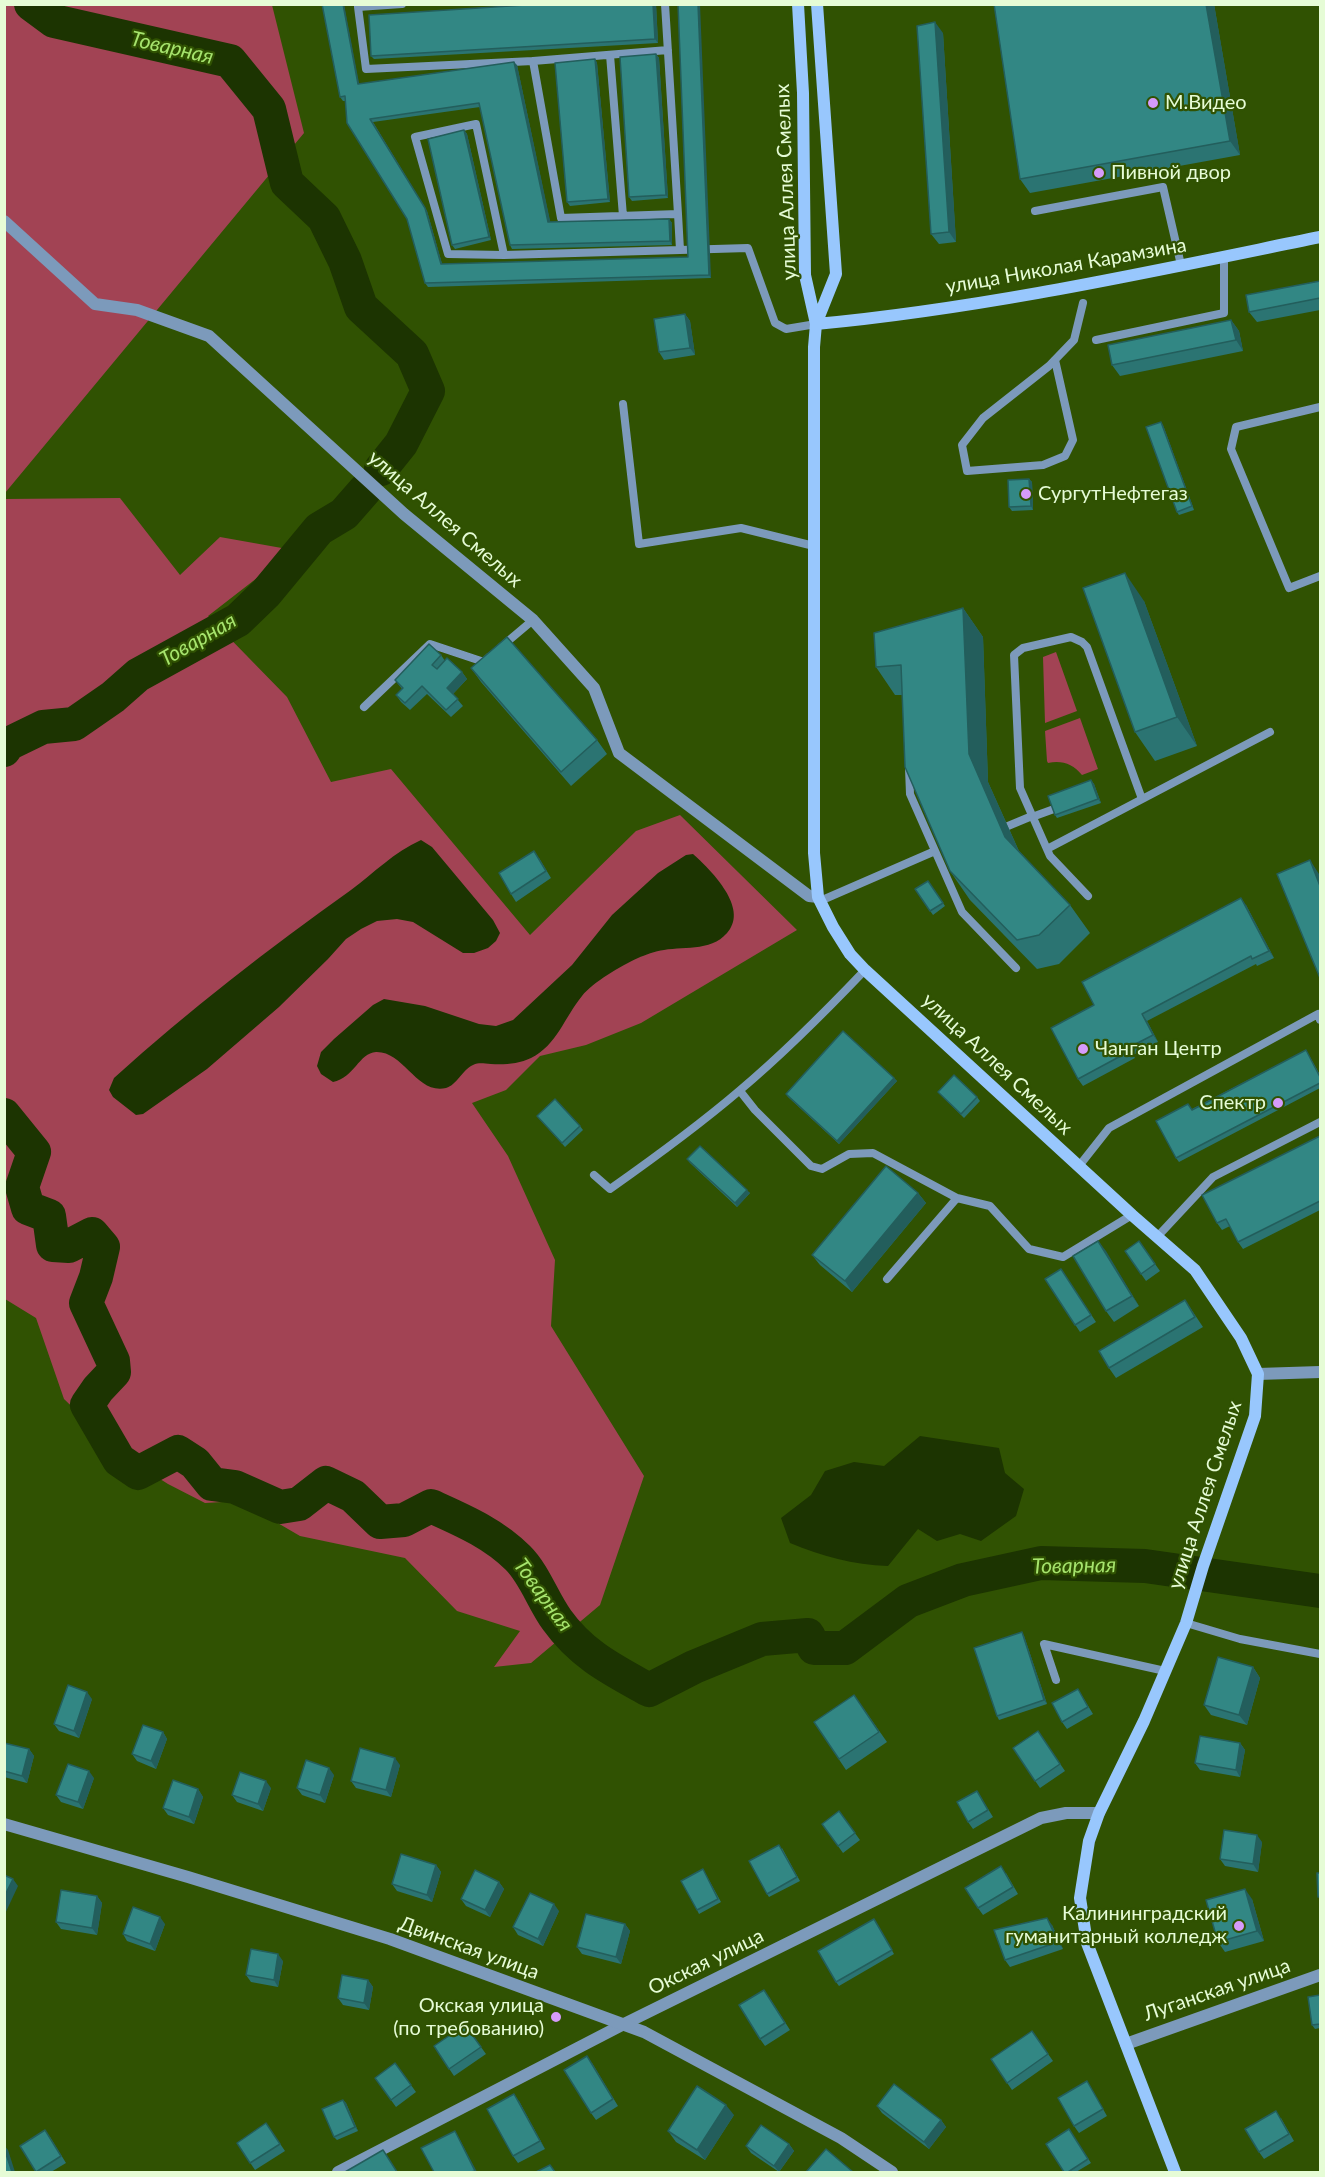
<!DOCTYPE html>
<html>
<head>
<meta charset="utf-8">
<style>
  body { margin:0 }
  #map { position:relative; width:1325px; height:2177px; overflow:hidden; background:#305202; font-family:Lato,sans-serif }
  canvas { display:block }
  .frame { position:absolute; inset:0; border:6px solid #e6fcd6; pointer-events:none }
</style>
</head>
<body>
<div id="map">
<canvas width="1325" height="2177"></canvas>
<div class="frame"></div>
</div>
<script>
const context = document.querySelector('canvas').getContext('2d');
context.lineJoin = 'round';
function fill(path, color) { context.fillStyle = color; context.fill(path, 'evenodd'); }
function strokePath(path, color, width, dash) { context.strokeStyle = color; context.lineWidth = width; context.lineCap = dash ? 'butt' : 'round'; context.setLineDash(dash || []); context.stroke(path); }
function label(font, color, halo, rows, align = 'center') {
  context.font = font + ' Lato,sans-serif'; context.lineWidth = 4.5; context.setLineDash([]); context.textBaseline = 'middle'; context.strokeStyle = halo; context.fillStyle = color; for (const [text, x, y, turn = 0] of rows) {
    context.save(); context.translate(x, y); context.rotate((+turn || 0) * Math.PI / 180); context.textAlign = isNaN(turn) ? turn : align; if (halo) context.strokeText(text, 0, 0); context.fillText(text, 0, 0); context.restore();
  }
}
const green = new Path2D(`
  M5,5H272L304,133L5,493Z
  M120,498L180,575L220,537L293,550L208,616L287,697L331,782L391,769L530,935L636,831L680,815L797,930L641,1023L586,1045L540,1056L506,1090L472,1103L508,1156L555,1260L551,1326L644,1476L600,1605L531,1663L494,1667L520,1631L457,1611L405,1558L300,1536L240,1501L205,1503L168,1484L122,1455L64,1399L36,1318L5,1299L4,499Z
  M1056,652L1077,711L1045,723L1043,657Z
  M1080,718L1098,769L1082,775C1073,764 1062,760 1048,763L1047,761L1045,731Z`);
const water = new Path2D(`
  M421,840L432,847L493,920L500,933L496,941L488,948L474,953H463L413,922L397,919L377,921L361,929L346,939L328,959L279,1007L207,1069L143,1114L136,1115L113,1097L109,1090L114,1078C189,1010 268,949 351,890C374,873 394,852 421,840Z
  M693,854C710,869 746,905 730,929C715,952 686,946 664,950C655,951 645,955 638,958C621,966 593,982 582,996C564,1018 557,1045 531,1058C519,1064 503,1065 491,1064C484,1064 480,1062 473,1065C462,1070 457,1085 446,1088C417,1095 404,1051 376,1052C359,1053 354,1078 333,1082L321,1074L317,1066L321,1052L334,1039L373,1005L384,999L425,1006L479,1024L496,1026L513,1020L572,965L612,915L658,873L686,855Z
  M920,1436L999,1448L1005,1473L1024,1489L1016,1516L981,1541L960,1534L937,1541L918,1529L888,1566C853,1565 822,1556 790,1543L781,1518L811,1495L825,1471L854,1462L884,1466Z`);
const river = new Path2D(`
  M31,4L54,21L230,61L269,109L287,183L324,218L345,261L361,307L412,354L428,391L401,444L381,469
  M4,750L8,744L43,727L74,724L113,697L138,675L238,620L266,593L319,529L344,514L365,490
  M4,1115L34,1152L22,1187L28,1208L49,1216L53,1245L69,1246L92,1234L103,1247L96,1277L86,1303L113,1361L114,1372L98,1389L87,1405L119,1460L138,1473L178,1452L195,1463L212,1484L235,1487L280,1507L299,1504L326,1483L353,1496L380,1522L404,1520L431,1506C462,1520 493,1533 518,1558C535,1575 543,1601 557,1620C582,1655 613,1670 649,1690L694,1667L762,1639L808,1635L814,1648H845L908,1601L963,1580L1041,1563L1145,1566L1320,1591`);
const service = new Path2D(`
  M402,4L358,7L366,69L533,61L561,218L678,214L665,4
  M610,55L623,216
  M533,61L668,50
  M1035,211L1163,187L1181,265
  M680,250L748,248L775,323L786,329L816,324
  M504,255L448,254L415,137L476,124L504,255L680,250L678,214
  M1096,340L1224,313V257
  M1055,360L1073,440L1065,456L1043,465L967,471L962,445L983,418L1049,366L1074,340L1083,303
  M623,404L639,544L741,528L814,546
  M1320,407L1236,427L1231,449L1289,588L1320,576
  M501,647L533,620
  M364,707L430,644L484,662L489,657
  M909,768L910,794L962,912L1016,968
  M1032,817L1054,809
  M1008,826L1032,816
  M1047,849L1270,732
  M1088,896L1050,856L1020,788L1014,655L1023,648L1071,637L1082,642L1087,647L1142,799
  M820,901L935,851
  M740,1091L755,1110L811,1166L822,1169L849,1154L873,1153L957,1198
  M1079,1166L1109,1128L1318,1014L1320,1020
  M594,1175L610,1189C654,1158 698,1126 739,1091C783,1054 825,1012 865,970
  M1158,1236L1213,1177L1320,1122
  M887,1279L957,1198L990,1206L1029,1249L1063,1257L1132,1215
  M1186,1623L1240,1639L1320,1654
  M1056,1680L1044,1644L1165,1671`);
const minor = new Path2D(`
  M4,221L95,304L137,310L209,336L404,514L533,620L594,688L619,753L809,896L818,897
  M1258,1374L1320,1372
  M1126,2044L1320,1975
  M338,2172L624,2024L1041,1818L1066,1813H1099`);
const tertiary = new Path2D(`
  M4,1824L188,1877L390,1939L644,2032L841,2138L892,2172`);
const secondary = new Path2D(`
  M798,4L803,93L805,275L816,324L814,347V853L818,897L833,927L850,954L865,970L1132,1215L1195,1270L1241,1338L1258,1374L1255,1416L1203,1566L1186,1623L1144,1721L1099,1813L1089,1841L1080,1898L1087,1943L1175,2172
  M816,324C986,308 1153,271 1320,237
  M816,324L836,274L817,4`);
const wall = new Path2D(`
  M656,4L658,43L374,59L371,56Z
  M678,4L711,278L428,287L425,283L407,219L345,101H343L340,97L359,84L517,65L550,222L669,219L672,223V245L512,249L510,245L480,107L373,122L427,211L442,264L688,257Z
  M1214,4L1240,155L1030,193L1020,179Z
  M943,33L956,242L939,244L931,234Z
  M656,54L659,58L668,198L632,201L629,197Z
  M595,59L597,63L610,202L570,206L567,202Z
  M464,130L467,134L491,240L455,249L452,245Z
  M1320,281V310L1257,322L1249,312Z
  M685,314L690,321L695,355L664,360L659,352Z
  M1231,320L1239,331L1243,351L1120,376L1112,365Z
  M1163,425L1194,510L1179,515L1177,512Z
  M1029,479L1032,482L1033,510L1012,511L1009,507Z
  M1144,601L1197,746L1155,761L1135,732Z
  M963,608L983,637L988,782L1019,851L1070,905L1090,933L1059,964L1037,969L970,900L950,871L902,695H895L876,667Z
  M441,655L445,661L462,672L467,679L453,694L463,706L451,717L427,694L410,710L401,702L396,695L402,689L395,680Z
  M471,668L597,740L607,754L571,786L481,682Z
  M1091,780L1094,784L1101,803L1057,818L1055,815Z
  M539,858L551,878L516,902L511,894Z
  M928,881L945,906L933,915L915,889Z
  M1246,905L1274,958L1257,966L1256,964L1147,1021L1158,1042L1133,1055L1135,1058L1083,1086L1078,1079L1094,1005Z
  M1306,1050L1320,1075V1088L1179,1162L1176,1158L1192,1109Z
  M894,1078L897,1081L839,1144L788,1097L786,1094Z
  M938,1092L977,1097L980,1101L964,1118Z
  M537,1116L580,1126L583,1130L565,1147Z
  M1320,1136V1210L1243,1249L1238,1242L1230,1226L1222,1230L1217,1223Z
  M687,1159L750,1193L737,1207L690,1163Z
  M918,1193L926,1203L852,1292L820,1265L812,1255Z
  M1098,1241L1139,1306L1114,1322L1106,1311Z
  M1139,1241L1160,1271L1146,1281L1125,1251Z
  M1061,1269L1096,1322L1080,1332L1045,1279Z
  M1185,1300L1203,1327L1116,1378L1109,1368Z
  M1024,1636L1047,1704L999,1720L997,1716Z
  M1253,1667L1260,1678L1247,1725L1211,1715L1204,1705Z
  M1078,1689L1093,1714L1067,1729L1062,1722Z
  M854,1695L887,1742L846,1770L814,1722Z
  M92,1699L79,1738L59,1731L54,1724Z
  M1038,1731L1065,1771L1040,1788L1013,1748Z
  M163,1732L167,1739L156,1769L137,1761L132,1754Z
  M4,1743L29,1749L34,1756L27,1783L4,1777Z
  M1240,1743L1245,1750L1240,1777L1200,1770L1195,1763Z
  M400,1765L391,1797L356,1788L351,1781Z
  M334,1775L325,1803L302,1795L297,1788Z
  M94,1778L83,1809L61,1802L56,1795Z
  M271,1788L263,1811L237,1802L232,1795Z
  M198,1789L203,1797L194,1824L168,1815L163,1808Z
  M977,1791L993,1817L973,1829L968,1822Z
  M839,1811L860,1840L843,1853L822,1824Z
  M1262,1842L1258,1872L1225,1866L1220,1859Z
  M782,1848L800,1881L769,1897L767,1894Z
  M436,1865L441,1872L432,1902L397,1891L392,1884Z
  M703,1869L721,1902L699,1914L697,1910Z
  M1006,1873L1018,1894L983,1915L978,1908Z
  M499,1882L504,1889L490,1917L466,1906L461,1899Z
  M97,1896L102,1903L97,1935L61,1929L56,1922Z
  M1252,1899L1264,1941L1225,1952L1218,1942Z
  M559,1911L543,1946L518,1935L513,1927Z
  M876,1922L894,1954L839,1986L836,1982Z
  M165,1924L155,1951L127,1941L123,1934Z
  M625,1924L630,1931L621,1964L582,1954L577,1947Z
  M1052,1925L1063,1949L1010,1967L1005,1960Z
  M283,1961L278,1987L251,1982L246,1975Z
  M368,1980L373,1987L369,2010L343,2005L338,1998Z
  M1320,1995V2028L1315,2029L1312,2025Z
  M769,1997L790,2030L765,2046L760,2039Z
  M465,2025L486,2054L454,2076L434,2046Z
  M1032,2031L1053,2061L1012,2090L991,2059Z
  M395,2063L416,2092L396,2107L375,2078Z
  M592,2063L618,2106L596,2120L591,2113Z
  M1087,2081L1107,2116L1079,2133L1074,2126Z
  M343,2100L346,2103L358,2131L337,2140L334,2137Z
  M519,2101L545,2149L518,2163L513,2156Z
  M877,2106L941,2120L946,2127L929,2149L882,2113Z
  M734,2115L705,2160L676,2142L668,2131Z
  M1281,2118L1294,2141L1264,2159L1259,2152Z
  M266,2123L285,2151L255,2170L237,2143Z
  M1069,2129L1091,2163L1076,2172H1064Z
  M50,2137L66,2163L51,2172H37L20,2146Z
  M789,2144L794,2151L779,2172L751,2153L746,2146Z`);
const shadedWall = new Path2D(`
  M343,4H344L360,88L358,84Z
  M653,4H656L658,43L655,39Z
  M698,4H700L711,278L709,275Z
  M1206,4H1214L1240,155L1230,141Z
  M935,22L943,33L956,242L949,232Z
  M656,54L659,58L668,198L666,195Z
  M595,59L597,63L610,202L608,199Z
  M514,62L517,65L551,225L548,222Z
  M370,119L427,211L443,267L441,264Z
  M464,130L467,134L491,240L489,237Z
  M669,219L672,223V245L670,241Z
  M685,314L690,321L695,355L690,348Z
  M1231,320L1239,331L1243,351L1236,340Z
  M1161,422L1163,425L1194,510L1192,506Z
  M1029,479L1032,482L1033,510L1031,506Z
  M1125,573L1144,601L1197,746L1177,717Z
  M963,608L983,637L988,782L1025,865L1005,837L969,754Z
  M462,672L467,679L452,695L447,688Z
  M1091,780L1094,784L1101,803L1098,799Z
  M1310,860L1319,874L1320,876V886Z
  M1241,898L1246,905L1274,958L1269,951Z
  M1142,1014L1147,1021L1158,1042L1153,1035Z
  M894,1078L897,1081L839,1144L837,1141Z
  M747,1190L750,1193L737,1207L735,1203Z
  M918,1193L926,1203L852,1292L845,1281Z
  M1098,1241L1106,1251L1139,1306L1132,1296Z
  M1022,1632L1024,1636L1047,1704L1044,1700Z
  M1253,1667L1260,1678L1247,1725L1239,1715Z
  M87,1692L92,1699L79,1738L74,1731Z
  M163,1732L167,1739L156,1769L151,1761Z
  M1240,1743L1245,1750L1240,1777L1236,1770Z
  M29,1749L34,1756L27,1783L22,1776Z
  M395,1758L400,1765L391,1797L386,1790Z
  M329,1768L334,1775L325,1803L320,1795Z
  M89,1771L94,1778L83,1809L78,1802Z
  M266,1781L271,1788L263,1811L258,1804Z
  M198,1789L203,1797L194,1824L189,1817Z
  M1257,1835L1262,1842L1258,1872L1253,1864Z
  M436,1865L441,1872L432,1902L427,1895Z
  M13,1879L18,1886L4,1916V1897Z
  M499,1882L504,1889L490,1917L485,1910Z
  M1245,1889L1252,1899L1264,1941L1257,1931Z
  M97,1896L102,1903L97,1935L92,1928Z
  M554,1904L559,1911L543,1946L538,1939Z
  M160,1917L165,1924L155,1951L150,1944Z
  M1047,1918L1052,1925L1063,1949L1058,1942Z
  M625,1924L630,1931L621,1964L616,1957Z
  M278,1954L283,1961L278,1987L274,1980Z
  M368,1980L373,1987L369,2010L364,2003Z
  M514,2094L519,2101L545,2149L540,2141Z
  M343,2100L346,2103L358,2131L355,2127Z
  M726,2105L734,2115L705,2160L697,2150Z
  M941,2120L946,2127L929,2149L924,2142Z
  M455,2131L459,2138L477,2172L475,2171Z
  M789,2144L794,2151L779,2172L774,2166Z
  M4,2145L8,2150L15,2172H12L4,2148Z`);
const building = new Path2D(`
  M322,4H343L358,84L514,62L548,222L669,219L670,241L510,245L479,103L370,119L425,208L441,264L688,257L678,4H698L709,275L425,283L407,219L347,123L345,96L340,97Z
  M541,4H653L655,39L371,56L369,15Z
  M994,4H1206L1230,141L1020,179Z
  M935,22L949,232L931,234L917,26Z
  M656,54L666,195L629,197L620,57Z
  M595,59L608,199L567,202L555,63Z
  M464,130L489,237L452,245L428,139Z
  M1320,281V298L1249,312L1246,295Z
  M685,314L690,348L659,352L654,319Z
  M1231,320L1236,340L1112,365L1108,345Z
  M1161,422L1192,506L1177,512L1146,427Z
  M1029,479L1031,506L1009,507L1008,480Z
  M1125,573L1177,717L1135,732L1083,588Z
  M963,608L969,754L1005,837L1070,905L1039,935L1017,940L950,871L905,767L901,665L876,667L874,633Z
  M507,637L597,740L561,772L471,668Z
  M429,644L441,655L432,665L437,669L447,658L462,672L447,688L458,699L446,710L422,686L405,703L396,695L403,688L395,680Z
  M1091,780L1098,799L1055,815L1048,796Z
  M534,851L546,871L511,894L499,873Z
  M1310,860L1320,886V978L1277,874Z
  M928,881L943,903L930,911L915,889Z
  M1241,898L1269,951L1252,959L1251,956L1142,1014L1153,1035L1128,1048L1130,1051L1078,1079L1051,1028L1094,1005L1082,982Z
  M843,1031L894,1078L837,1141L786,1094Z
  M1306,1050L1320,1077V1083L1176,1158L1156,1121L1188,1104L1192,1110Z
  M954,1075L977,1097L961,1114L938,1092Z
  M555,1099L580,1126L562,1143L537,1116Z
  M1320,1136V1201L1238,1242L1226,1219L1217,1223L1202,1195Z
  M700,1146L747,1190L735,1203L687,1159Z
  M886,1166L918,1193L845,1281L812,1255Z
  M1098,1241L1132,1296L1106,1311L1073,1256Z
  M1139,1241L1155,1264L1141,1274L1125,1251Z
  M1061,1269L1091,1315L1075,1325L1045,1279Z
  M1185,1300L1195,1317L1109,1368L1099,1351Z
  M1022,1632L1044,1700L997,1716L974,1648Z
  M1218,1657L1253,1667L1239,1715L1204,1705Z
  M68,1685L87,1692L74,1731L54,1724Z
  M1078,1689L1088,1707L1062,1722L1052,1703Z
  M854,1695L879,1732L839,1759L814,1722Z
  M143,1725L163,1732L151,1761L132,1754Z
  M1038,1731L1060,1764L1035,1781L1013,1748Z
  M1200,1736L1240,1743L1236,1770L1195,1763Z
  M4,1743L29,1749L22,1776L4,1771Z
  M360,1748L395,1758L386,1790L351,1781Z
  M306,1760L329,1768L320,1795L297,1788Z
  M68,1764L89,1771L78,1802L56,1795Z
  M240,1772L266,1781L258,1804L232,1795Z
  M173,1780L198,1789L189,1817L163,1808Z
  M977,1791L988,1810L968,1822L957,1802Z
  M839,1811L855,1833L838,1846L822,1824Z
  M1224,1830L1257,1835L1253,1864L1220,1859Z
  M779,1845L797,1877L767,1894L749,1861Z
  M401,1854L436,1865L427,1895L392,1884Z
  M1001,1866L1013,1887L978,1908L965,1888Z
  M703,1869L718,1899L697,1910L681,1881Z
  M475,1870L499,1882L485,1910L461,1899Z
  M1317,1873H1320V1897H1318Z
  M4,1875L13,1879L4,1897Z
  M1245,1889L1257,1931L1218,1942L1206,1900Z
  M61,1890L97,1896L92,1928L56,1922Z
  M530,1893L554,1904L538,1939L513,1927Z
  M133,1907L160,1917L150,1944L123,1934Z
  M586,1914L625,1924L616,1957L577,1947Z
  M1047,1918L1058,1942L1005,1960L994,1930Z
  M874,1919L892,1950L836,1982L818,1951Z
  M251,1949L278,1954L274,1980L246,1975Z
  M342,1975L368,1980L364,2003L338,1998Z
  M764,1990L785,2023L760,2039L739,2005Z
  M1320,1995V2024L1312,2025L1308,1997Z
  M465,2025L481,2047L449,2069L434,2046Z
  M1032,2031L1048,2054L1007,2083L991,2059Z
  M587,2056L613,2099L591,2113L564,2070Z
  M395,2063L411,2085L391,2100L375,2078Z
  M1087,2081L1103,2109L1074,2126L1058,2098Z
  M894,2084L941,2120L924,2142L877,2106Z
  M697,2086L726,2105L697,2150L668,2131Z
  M514,2094L540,2141L513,2156L487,2109Z
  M343,2100L355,2127L334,2137L322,2109Z
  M1276,2111L1289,2134L1259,2152L1245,2129Z
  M266,2123L280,2144L250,2163L237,2143Z
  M761,2125L789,2144L774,2166L746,2146Z
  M1069,2129L1088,2159L1068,2172H1064L1046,2144Z
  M45,2130L61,2156L36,2172L20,2146Z
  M455,2131L475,2171L471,2172H434L421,2148Z
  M4,2148L12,2172H4Z
  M826,2149L853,2172H806Z
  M383,2150L397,2172H345Z
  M550,2165L555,2172H536Z`);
const markers = [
  [1153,103,6,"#d69bfa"],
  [1099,173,6,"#d69bfa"],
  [1026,494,6,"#d69bfa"],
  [1083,1049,6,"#d69bfa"],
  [1278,1103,6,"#d69bfa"],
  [1239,1926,6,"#d69bfa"],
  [556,2017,6,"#d69bfa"]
];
const poiNames = [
  ["M.Видео",1165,103],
  ["Пивной двор",1111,173],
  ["СургутНефтегаз",1038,494],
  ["Чанган Центр",1095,1049],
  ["Спектр",1266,1103,"right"],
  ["Калининградский",1227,1914,"right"],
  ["гуманитарный колледж",1227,1937,"right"],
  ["Окская улица",544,2006,"right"],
  ["(по требованию)",544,2029,"right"]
];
const streetNames = [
  ["улица Аллея Смелых",786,182,-92],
  ["улица Николая Карамзина",1066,266,-10],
  ["улица Аллея Смелых",445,519,41],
  ["улица Аллея Смелых",997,1064,43],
  ["улица Аллея Смелых",1205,1495,-72],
  ["Двинская улица",469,1948,20],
  ["Окская улица",706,1962,-26],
  ["Луганская улица",1217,1990,-19]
];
const waterNames = [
  ["Товарная",172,48,13],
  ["Товарная",198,640,-30],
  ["Товарная",1074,1566,-1],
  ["Товарная",543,1595,54]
];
fill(green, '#a24354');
fill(water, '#1c3401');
strokePath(river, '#1c3401', 34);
strokePath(service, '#7c9abb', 8);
strokePath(minor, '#7c9abb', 12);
strokePath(tertiary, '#7c9abb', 12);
strokePath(secondary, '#98c7fd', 12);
fill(wall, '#2b7472');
fill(shadedWall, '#235e5c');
fill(building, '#328784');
strokePath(building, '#235e5c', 1.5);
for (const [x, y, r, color] of markers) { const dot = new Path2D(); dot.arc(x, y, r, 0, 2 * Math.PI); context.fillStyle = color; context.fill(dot); strokePath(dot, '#305202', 2); }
label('20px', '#e6fcd6', '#305202', poiNames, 'left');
label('20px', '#e6fcd6', '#305202', streetNames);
label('italic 21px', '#a6e46d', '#305202', waterNames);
</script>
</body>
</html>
